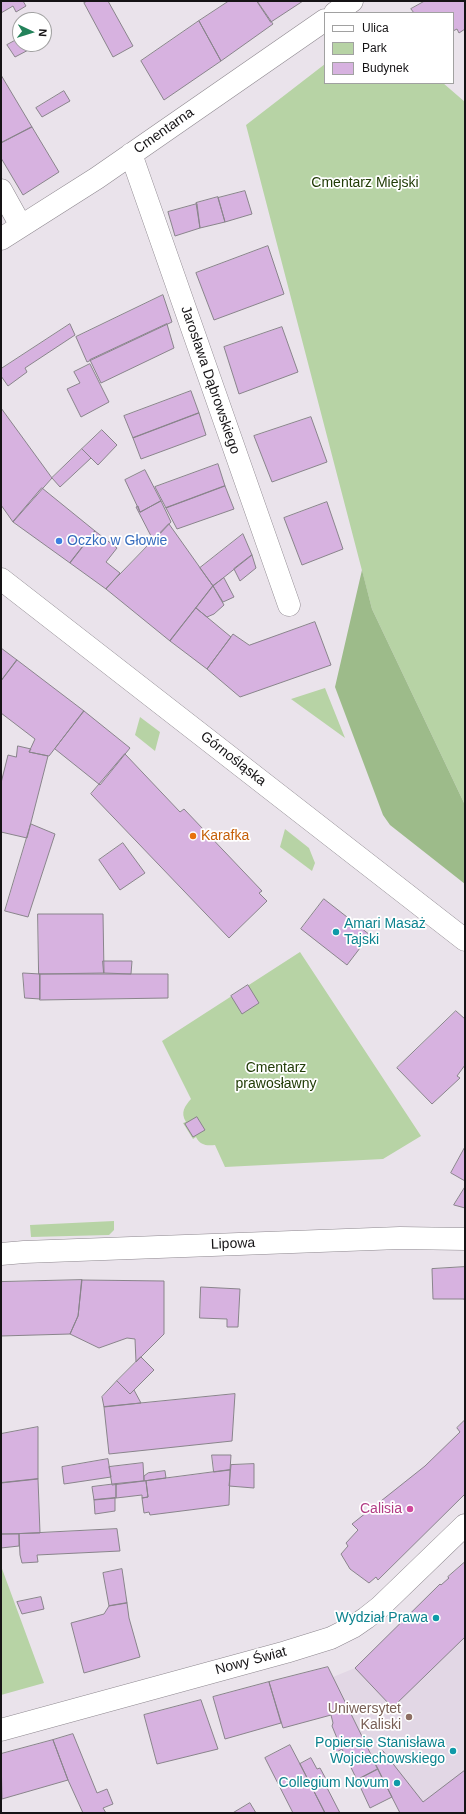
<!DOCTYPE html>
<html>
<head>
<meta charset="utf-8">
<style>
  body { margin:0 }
  #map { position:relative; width:466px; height:1814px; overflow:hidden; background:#eae3eb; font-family:Arial,sans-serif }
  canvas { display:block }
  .frame { position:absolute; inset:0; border:2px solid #151315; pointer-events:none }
  .legend { position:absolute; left:324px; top:12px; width:130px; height:72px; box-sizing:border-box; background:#fff; border:1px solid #a1a1a1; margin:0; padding:5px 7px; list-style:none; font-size:12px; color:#151315 }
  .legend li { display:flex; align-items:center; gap:8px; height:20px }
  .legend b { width:20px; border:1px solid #a1a1a1 }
  .north { position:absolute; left:12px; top:12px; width:40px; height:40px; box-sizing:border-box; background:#fff; border:1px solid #a1a1a1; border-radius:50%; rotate:94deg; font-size:11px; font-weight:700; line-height:16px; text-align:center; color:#151315 }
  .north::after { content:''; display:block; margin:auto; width:14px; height:18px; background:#23825a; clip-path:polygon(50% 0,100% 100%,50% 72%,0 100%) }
</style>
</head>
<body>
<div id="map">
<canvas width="466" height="1814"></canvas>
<div class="frame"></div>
<ul class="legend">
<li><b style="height:5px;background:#fff"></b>Ulica</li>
<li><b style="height:11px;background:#b7d3a5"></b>Park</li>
<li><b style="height:11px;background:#d7b2e0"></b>Budynek</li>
</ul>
<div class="north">N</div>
</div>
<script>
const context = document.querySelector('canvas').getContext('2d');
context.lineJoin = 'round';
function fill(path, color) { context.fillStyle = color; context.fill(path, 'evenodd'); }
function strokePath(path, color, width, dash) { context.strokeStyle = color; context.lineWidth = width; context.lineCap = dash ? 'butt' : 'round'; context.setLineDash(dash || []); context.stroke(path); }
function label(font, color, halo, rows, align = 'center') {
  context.font = font + ' Arial,sans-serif'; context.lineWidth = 3.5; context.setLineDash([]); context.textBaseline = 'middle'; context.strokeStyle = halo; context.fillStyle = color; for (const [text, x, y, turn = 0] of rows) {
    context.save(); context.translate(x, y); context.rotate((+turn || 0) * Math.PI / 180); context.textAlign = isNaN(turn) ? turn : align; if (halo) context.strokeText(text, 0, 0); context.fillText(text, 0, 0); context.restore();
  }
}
const built = new Path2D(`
  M465,1562V1813H400L333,1677L355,1668L440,1584L441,1585L448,1577Z`);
const green = new Path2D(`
  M325,64V83H443L465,102V805L372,609L246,125Z
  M325,688L345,738L291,699Z
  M140,717L160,732L155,751L135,735Z
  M285,829L309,848L315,863L312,871L280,847Z
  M300,952L421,1136L383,1159L225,1167L215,1145C206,1146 200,1145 196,1137L193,1139L183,1123L186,1122C180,1112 185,1106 191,1099L162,1041Z
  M114,1221V1230L109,1235L31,1237L30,1225Z
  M1,1566L44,1683L1,1695Z`);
const forest = new Path2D(`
  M362,570L372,609L465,805V884L390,825L383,815L335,687Z`);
const building = new Path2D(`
  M1,1H23L26,6L16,12L13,6L1,13Z
  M88,1H108L133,46L113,57L84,3Z
  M229,1H257L273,24L221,61L199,21Z
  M257,1H303L271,22Z
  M425,1H465V29L459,33L457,29L453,31V13H414L411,9Z
  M199,21L221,61L164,100L141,61Z
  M20,38V44H34L36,46L15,57L7,45Z
  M1,75L32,127L1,143Z
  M64,91L70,101L42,117L36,108Z
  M32,127L59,172L23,195L1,158V143Z
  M245,191L252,214L225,222L218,198Z
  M218,197L225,222L200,228L196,203Z
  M197,204L200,228L175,236L168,212Z
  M268,246L284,294L214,320L196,273Z
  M163,295L172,322L87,362L76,337Z
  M70,324L75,335L25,368L27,372L8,386L1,376V369Z
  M167,324L174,348L101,383L90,360Z
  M282,327L298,372L239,394L224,347Z
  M90,364L109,402L81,417L67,389L80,383L74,372Z
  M191,391L199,413L133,438L124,416Z
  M1,408L52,478L13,522L1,505Z
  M199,413L206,435L141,459L133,438Z
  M311,417L327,462L272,482L254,436Z
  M102,430L117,445L98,465L82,449Z
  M82,449L91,458L60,487L52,478Z
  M218,464L225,486L166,508L155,487Z
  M145,470L161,501L140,512L125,480Z
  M225,486L234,509L177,529L166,508Z
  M42,488L95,531L70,563L13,522Z
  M161,501L171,522L156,538L151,536L136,507L138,506L140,512Z
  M327,502L343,549L302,565L284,518Z
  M169,524L213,586L170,641L106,589Z
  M95,531L117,548L106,562L120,573L106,589L70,563Z
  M243,534L252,555L213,586L200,568Z
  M252,555L256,568L240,581L234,569Z
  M224,578L234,597L223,602L213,586Z
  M213,586L224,605L214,614L207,617L196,608Z
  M196,608L231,637L207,669L170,641Z
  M315,622L331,665L240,697L207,669L233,634L249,645Z
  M1,648L17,660L1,681Z
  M17,660L84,711L49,756L29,752L35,739L1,713V681Z
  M84,711L130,748L100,785L55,749Z
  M18,746L31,749L29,752L48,756L27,838L1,832V783L8,755L16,757Z
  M125,754L180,812L184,809L262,891L259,893L267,901L229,938L91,794Z
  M31,824L55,834L28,917L5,911Z
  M123,843L145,873L120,890L99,860Z
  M324,899L370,935L347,965L301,929Z
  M38,914H103L104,973L39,974Z
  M103,961H132L131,974L104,973Z
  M23,973L40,974V999L25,998Z
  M40,974H168V998L40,1000Z
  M248,985L259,1003L242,1014L231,996Z
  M456,1011L465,1019V1065L457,1076L460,1078L432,1104L397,1068Z
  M197,1117L205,1130L193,1137L185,1124Z
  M465,1147V1181L451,1173Z
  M465,1187V1208L454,1205Z
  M465,1267V1302L464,1299H433L432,1269Z
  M82,1280L78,1316L70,1334L1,1336V1282Z
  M82,1280L164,1281V1334L136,1362L135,1339L127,1338L99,1348L70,1334L78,1316Z
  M201,1287L240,1289L238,1327H227V1319L200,1318Z
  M141,1357L154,1370L130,1394L117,1381Z
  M117,1381L130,1394L134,1390L141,1403L104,1407L102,1397Z
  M235,1394L232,1441L109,1454L104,1407Z
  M465,1420V1494L378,1580L376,1577L369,1583L350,1569L341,1554L348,1546L346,1543L358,1530L352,1524L425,1466L460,1432L457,1428Z
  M38,1427V1479L1,1483V1434Z
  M212,1455H231L230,1470L214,1472Z
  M108,1459L111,1477L64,1484L62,1467Z
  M143,1463L144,1481L112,1485L109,1467Z
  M254,1464V1488L229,1486L231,1465Z
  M230,1470L229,1505L150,1515L149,1512L144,1513L142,1498L148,1497L146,1481Z
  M165,1471L166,1478L144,1481V1476L148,1473Z
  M38,1479L40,1533L1,1534V1483Z
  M146,1481L148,1497L142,1498V1495L116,1498V1484Z
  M116,1484V1498L94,1500L92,1487Z
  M115,1498V1511L95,1514L94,1500Z
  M117,1529L120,1551L37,1555L38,1562L22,1563L20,1555L19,1534Z
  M1,1534H19V1546L1,1548Z
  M465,1562V1637L393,1707L391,1706L355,1668L440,1584L441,1585L449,1578L448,1577Z
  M122,1569L127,1603L109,1606L103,1573Z
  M41,1597L44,1609L22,1614L17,1602Z
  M127,1603L129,1618L140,1657L84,1673L71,1623L104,1614L109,1606Z
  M328,1667L378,1769L357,1780L342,1749L335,1753L332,1746L339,1743L332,1726L333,1723L331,1715L283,1728L269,1682Z
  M269,1682L281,1723L225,1739L213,1697Z
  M201,1700L218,1749L157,1764L144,1715Z
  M73,1734L97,1793L107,1789L113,1804L103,1808L106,1813H83L68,1780L53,1740Z
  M53,1740L68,1780L2,1799L1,1754Z
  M290,1745L300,1764L325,1813H293L265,1758Z
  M383,1751L423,1802L465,1770V1813H400L372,1758Z
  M311,1758L317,1769L320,1768L326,1779L323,1780L340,1813H325L300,1764Z
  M378,1769L392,1797L370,1808L357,1780Z
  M250,1803L256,1813H233Z`);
const minor = new Path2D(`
  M335,13L352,1
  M131,154L289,605
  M1,190L21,226
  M1,239L97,178L325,20
  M1,579L465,940
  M1,1254L24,1252L400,1238L465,1239
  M1,1730L286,1652L331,1638L353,1627L366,1618L380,1607L465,1525`);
const markers = [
  [59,541,4,"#3f7fe0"],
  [193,836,4,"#e8710a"],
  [336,932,4,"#0f9aa8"],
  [410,1509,4,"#d1479c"],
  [436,1618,4,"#0f9aa8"],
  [409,1717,4,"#8d6e63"],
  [453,1751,4,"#0f9aa8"],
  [397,1783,4,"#0f9aa8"]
];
const streetNames = [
  ["Cmentarna",164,131,-35],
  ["Jarosława Dąbrowskiego",210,380,71],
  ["Górnośląska",233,759,38],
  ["Lipowa",233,1244,-2],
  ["Nowy Świat",251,1661,-15]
];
const parkNames = [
  ["Cmentarz Miejski",365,183],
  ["Cmentarz",276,1068],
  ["prawosławny",276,1084]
];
const shopNames = [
  ["Oczko w Głowie",67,541]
];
const foodNames = [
  ["Karafka",201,836]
];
const cultureNames = [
  ["Amari Masaż",344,924,"left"],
  ["Tajski",344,940,"left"],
  ["Wydział Prawa",428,1618],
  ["Popiersie Stanisława",445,1743],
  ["Wojciechowskiego",445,1759],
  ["Collegium Novum",389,1783]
];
const hotelNames = [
  ["Calisia",402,1509]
];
const educationNames = [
  ["Uniwersytet",401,1709],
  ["Kaliski",401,1725]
];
fill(built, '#e2d7e5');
fill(green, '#b7d3a5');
fill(forest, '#9dbb8a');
fill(building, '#d7b2e0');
strokePath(building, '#89848b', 1);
strokePath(minor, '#8d878e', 23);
strokePath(minor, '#fff', 22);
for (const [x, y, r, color] of markers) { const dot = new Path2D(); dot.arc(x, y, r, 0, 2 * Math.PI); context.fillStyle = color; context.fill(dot); strokePath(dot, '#fff', 1.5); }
label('14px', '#151315', '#fff', streetNames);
label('14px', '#213c07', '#fff', parkNames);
label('14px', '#366cbe', '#fff', shopNames, 'left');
label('14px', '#c56008', '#fff', foodNames, 'left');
label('14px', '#0d838f', '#fff', cultureNames, 'right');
label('14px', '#b23c85', '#fff', hotelNames, 'right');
label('14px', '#785e54', '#fff', educationNames, 'right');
</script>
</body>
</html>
